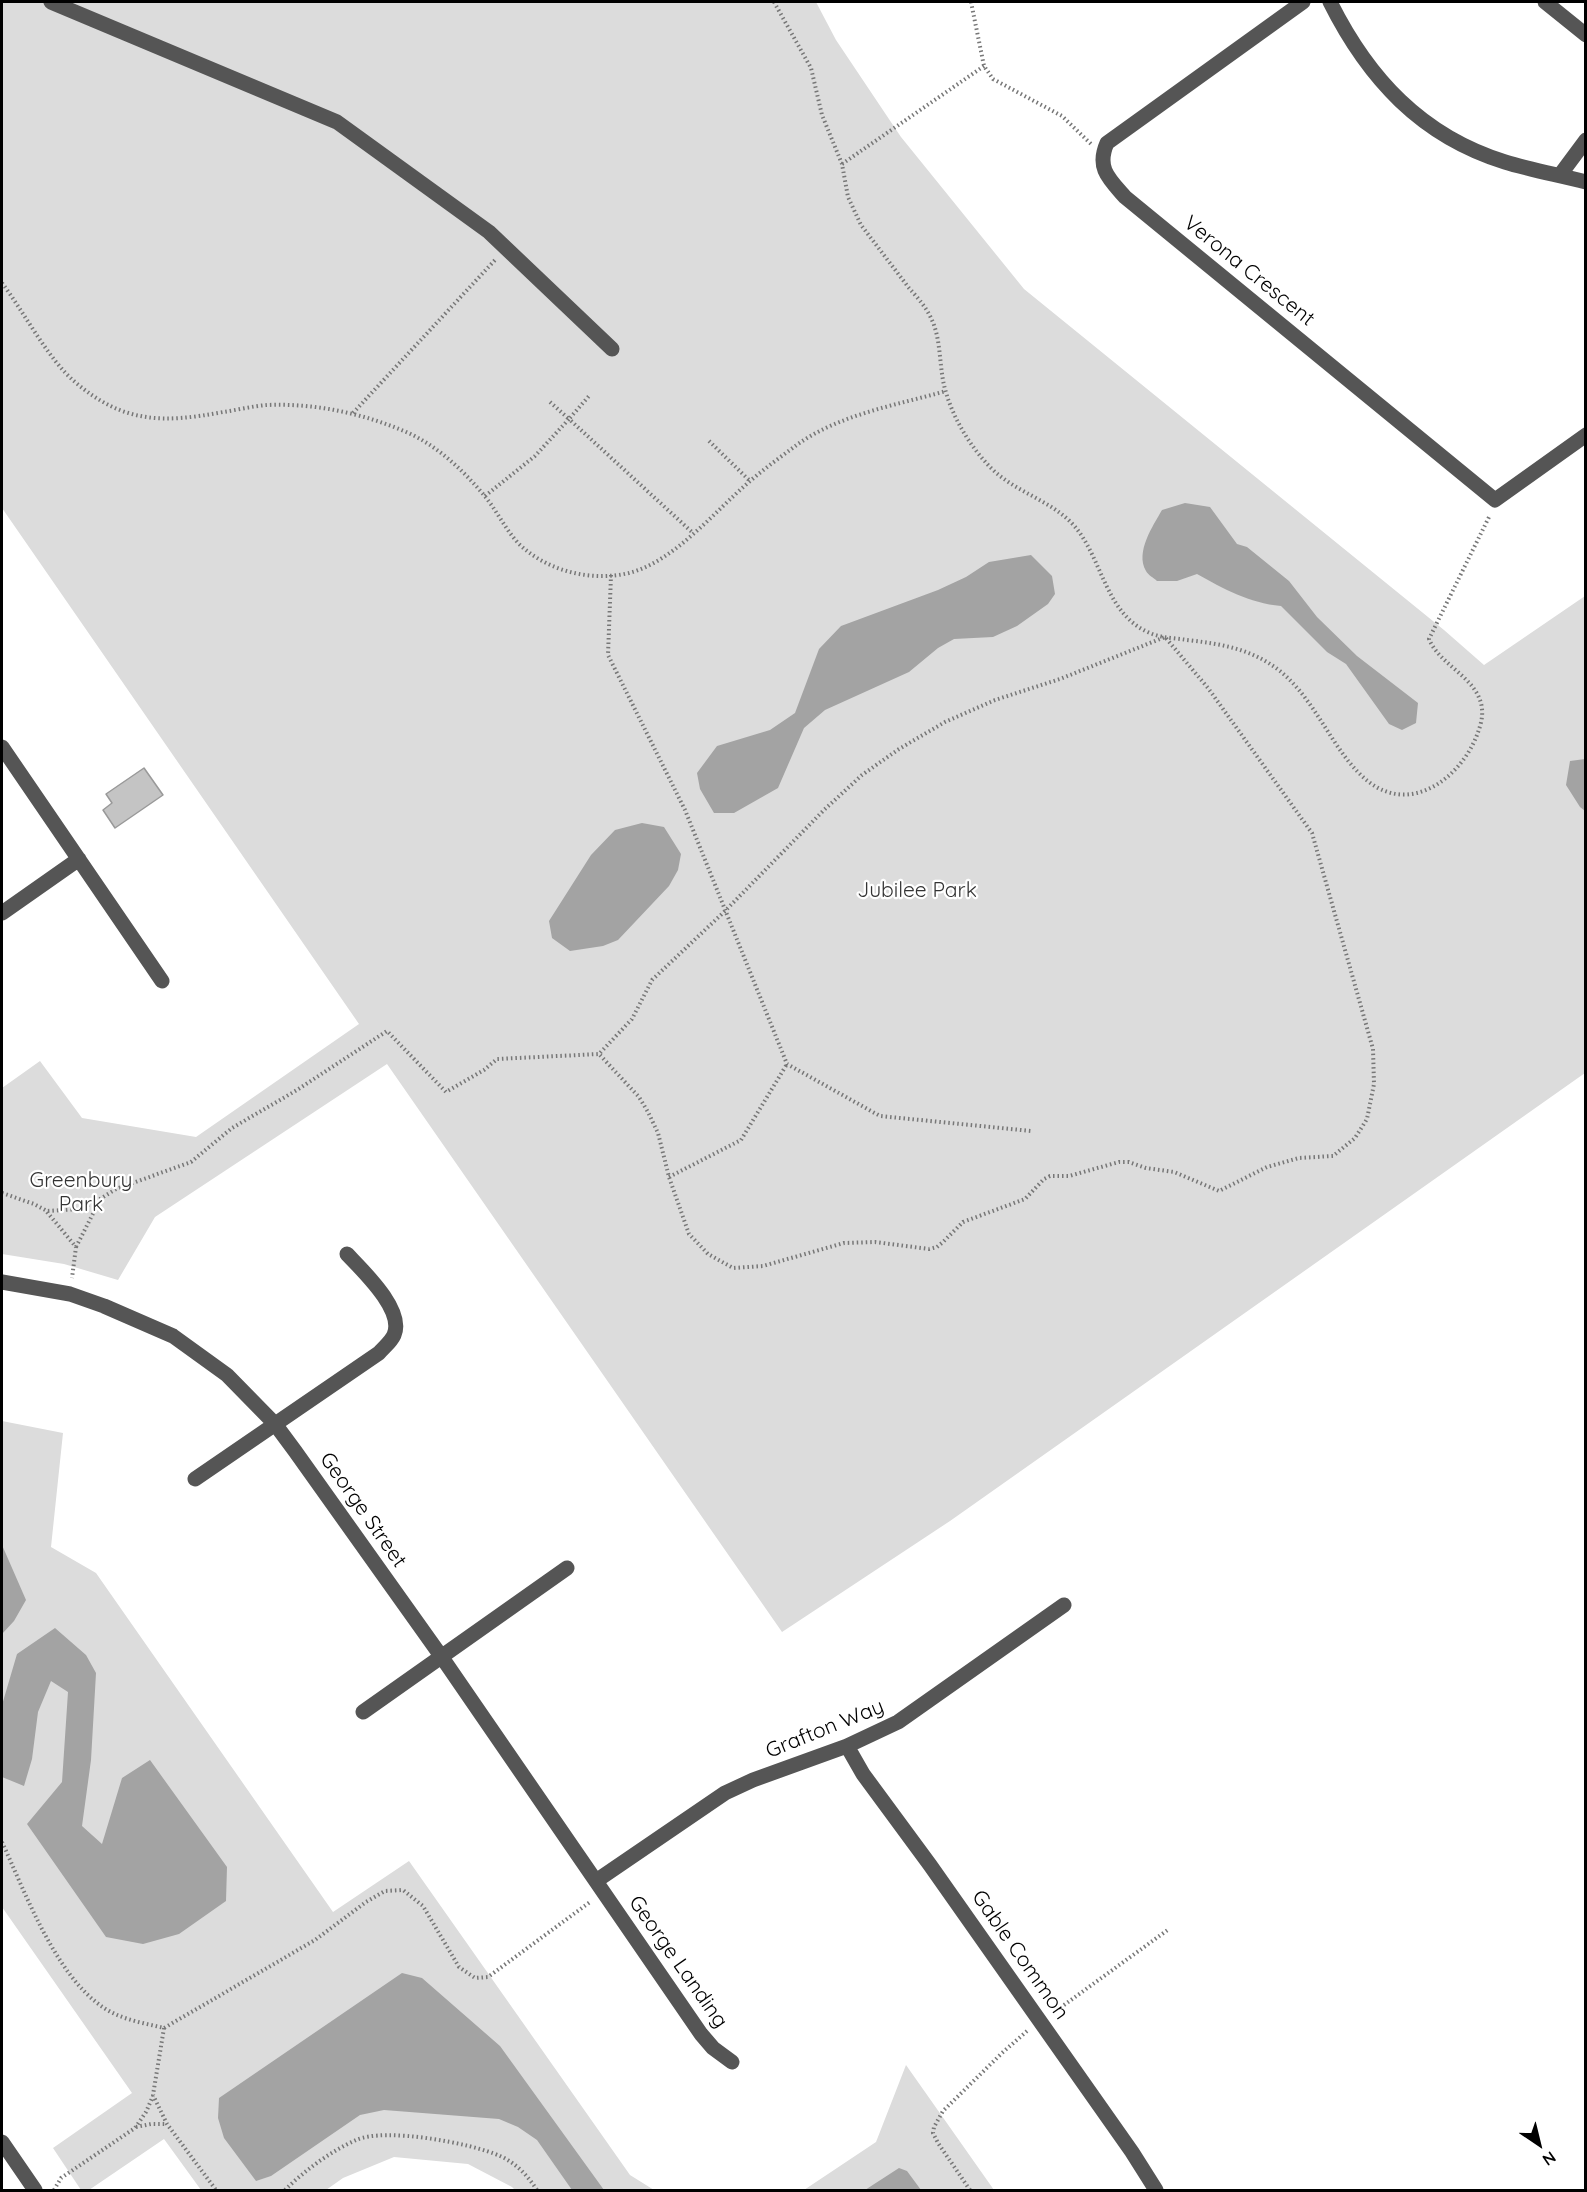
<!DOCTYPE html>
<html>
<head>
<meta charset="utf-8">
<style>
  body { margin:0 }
  #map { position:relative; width:1587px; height:2192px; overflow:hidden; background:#fff; font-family:Quicksand,sans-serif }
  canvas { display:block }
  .frame { position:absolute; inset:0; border:3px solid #000; pointer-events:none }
  .north { position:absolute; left:1509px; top:2114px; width:60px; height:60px; -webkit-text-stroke:4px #fff; paint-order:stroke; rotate:145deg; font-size:16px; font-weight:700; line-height:24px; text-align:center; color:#000 }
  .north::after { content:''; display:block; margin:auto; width:21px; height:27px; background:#000; clip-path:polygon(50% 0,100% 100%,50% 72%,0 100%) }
</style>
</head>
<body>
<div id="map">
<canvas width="1587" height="2192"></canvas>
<div class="frame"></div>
<div class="north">N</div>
</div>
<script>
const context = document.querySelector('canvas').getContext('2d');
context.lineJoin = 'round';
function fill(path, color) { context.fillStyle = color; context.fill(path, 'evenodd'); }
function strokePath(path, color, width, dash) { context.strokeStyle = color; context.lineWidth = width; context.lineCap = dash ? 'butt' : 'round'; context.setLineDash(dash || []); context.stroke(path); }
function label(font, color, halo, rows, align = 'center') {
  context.font = font + ' Quicksand,sans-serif'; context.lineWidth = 4.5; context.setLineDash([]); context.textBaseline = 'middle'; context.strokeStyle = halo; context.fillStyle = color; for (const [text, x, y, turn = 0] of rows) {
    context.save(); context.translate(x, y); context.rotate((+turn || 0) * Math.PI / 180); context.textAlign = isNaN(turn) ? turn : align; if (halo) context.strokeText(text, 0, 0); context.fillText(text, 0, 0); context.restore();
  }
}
const green = new Path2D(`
  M2,2H816L836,40L901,137L1024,289L1444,630L1484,665L1585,596V1073L950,1521L782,1632L387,1064L155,1217L118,1280L64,1264L2,1254V1088L40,1061L82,1118L196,1137L359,1024L2,508Z
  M2,1421L63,1433L51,1547L96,1573L333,1912L409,1861L630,2175L654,2190H515L512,2187L468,2164L394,2157L343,2178L326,2190H201L164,2139L89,2190H81L53,2148L132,2093L2,1907Z
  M906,2065L994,2190H804L876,2142Z`);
const water = new Path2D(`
  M1185,503L1210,507L1237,544L1247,547L1289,581L1317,617L1357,656L1418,703L1416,723L1402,730L1389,724L1346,664L1327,652L1281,606C1249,603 1224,589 1197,574L1177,581H1157C1154,578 1148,575 1146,571C1135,552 1153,526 1162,510Z
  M1031,555L1052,576L1055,594L1048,604L1017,626L993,637L954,639L938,648L909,672L825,710L804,728L778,788L734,813H714L700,789L697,773L717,746L770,730L795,713L819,649L841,626L938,590L966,577L989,562Z
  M1585,759H1586L1585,811L1580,807L1566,785L1570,761Z
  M642,823L664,827L681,854L678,870L669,886L618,940L603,946L570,951L552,938L549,921L591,855L615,830Z
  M2,1545L26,1600L14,1621L2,1634Z
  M55,1628L86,1655L96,1673L91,1760L82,1826L102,1844L122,1778L150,1760L227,1867L226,1901L179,1934L143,1944L106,1937L27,1824L62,1782L68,1692L51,1681L38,1712L32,1759L24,1786L2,1777V1705L17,1654Z
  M402,1973L422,1978L500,2046L604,2190H572L537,2140L518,2127L499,2119L384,2110L360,2115L271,2176L256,2181L224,2138L218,2118L219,2098Z
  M899,2168L907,2171L921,2190H865Z`);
const building = new Path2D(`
  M144,768L163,795L115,828L103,810L112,803L106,794Z`);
const path = new Path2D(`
  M774,2L811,68L822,115L842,164L848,197L861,225C877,246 893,267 909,288C917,297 926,307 931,318C941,338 939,363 944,385C951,415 969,445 990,467C1015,493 1053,500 1076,528C1103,561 1106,615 1150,633C1161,638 1175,638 1187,640C1222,644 1252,649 1280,671C1318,702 1334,755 1369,782C1412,815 1461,777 1477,735C1480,727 1483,718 1482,709C1479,678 1440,666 1429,639L1490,515
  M971,2L984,66L993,79L1062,116L1091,144
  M842,164L984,66
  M2,283C24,312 48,359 75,382C124,424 164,423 223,412C237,410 253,406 267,405C314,403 361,413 404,431C435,444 461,468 483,494C496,509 505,529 519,544C547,571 591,582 629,573C675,561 714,512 749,482C765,468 782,456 798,444C841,414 897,405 946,391
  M550,402L569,419L589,396
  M353,413L495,260
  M709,441L750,481
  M485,496L535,456L569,419L693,533
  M611,575L608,655L685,810L787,1064L880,1116L1031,1131
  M669,1177L741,1140L787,1064
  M2,1193L34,1204L47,1211L80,1209L100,1199L116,1189L191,1162L232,1128L297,1090L387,1031L446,1092L484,1070L497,1059L599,1054L632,1019L652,980L725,911L824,810L862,775L899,749L945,722L995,700L1060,679L1165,637L1208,688L1312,833L1373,1049L1374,1084L1367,1119L1355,1138L1333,1156L1299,1158L1267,1167L1219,1191L1174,1172L1146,1168L1129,1162H1119L1069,1176H1050L1044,1179L1025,1199L963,1222L943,1242L937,1247L929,1249L875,1242L844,1243L763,1266L733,1268L708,1254L689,1234L669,1177L658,1133L648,1112L639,1097L599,1054
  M47,1212L76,1247L72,1278
  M76,1247L100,1200
  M2,1842C26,1894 60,1989 115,2014C130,2021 148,2024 164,2028L315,1940L366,1902L385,1891L403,1890L423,1906L459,1967L475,1978L488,1977L590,1902
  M1053,2013L1169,1929
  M164,2028L153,2095L167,2124L216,2190
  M136,2127L151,2124H167
  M54,2190L61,2178L135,2128L146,2112L153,2096
  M285,2190C304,2171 331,2151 356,2140C385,2127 471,2143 500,2156C516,2163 528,2176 537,2190
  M970,2190L938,2143L933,2133L934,2127L943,2111L1002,2053L1027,2031`);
const minor = new Path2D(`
  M51,2L337,122L489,232L612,349
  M1303,2L1107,143C1096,168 1109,179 1125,197L1495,500L1586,435
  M1330,2C1368,78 1421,136 1505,162C1531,170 1559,175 1586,182
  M1545,2L1586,35
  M1560,175L1586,140
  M2,747L162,981
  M2,913L79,859
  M2,1282L70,1294L104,1306L173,1336L227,1375L275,1424L295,1451L441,1656L701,2034L713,2048L732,2062
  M195,1479L379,1353C384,1347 391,1342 394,1335C405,1310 362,1270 347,1254
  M363,1712L567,1568
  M847,1746L863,1774L930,1865L1132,2152L1156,2190
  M596,1881L725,1793L753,1780L847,1746L898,1722L1064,1605
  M2,2142L35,2190`);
const streetNames = [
  ["Verona Crescent",1249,271,39],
  ["George Street",363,1510,55],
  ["Grafton Way",825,1729,-22],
  ["Gable Common",1020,1955,55],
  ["George Landing",678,1962,55]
];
const parkNames = [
  ["Jubilee Park",917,891],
  ["Greenbury",81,1181],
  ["Park",81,1205]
];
fill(green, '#dcdcdc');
fill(water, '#a3a3a3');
fill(building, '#c4c4c4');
strokePath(building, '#999', 1.5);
strokePath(path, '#777', 4, [1.5, 3]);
strokePath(minor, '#555', 15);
label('21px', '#000', '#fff', streetNames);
label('21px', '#333', '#fff', parkNames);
</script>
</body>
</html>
